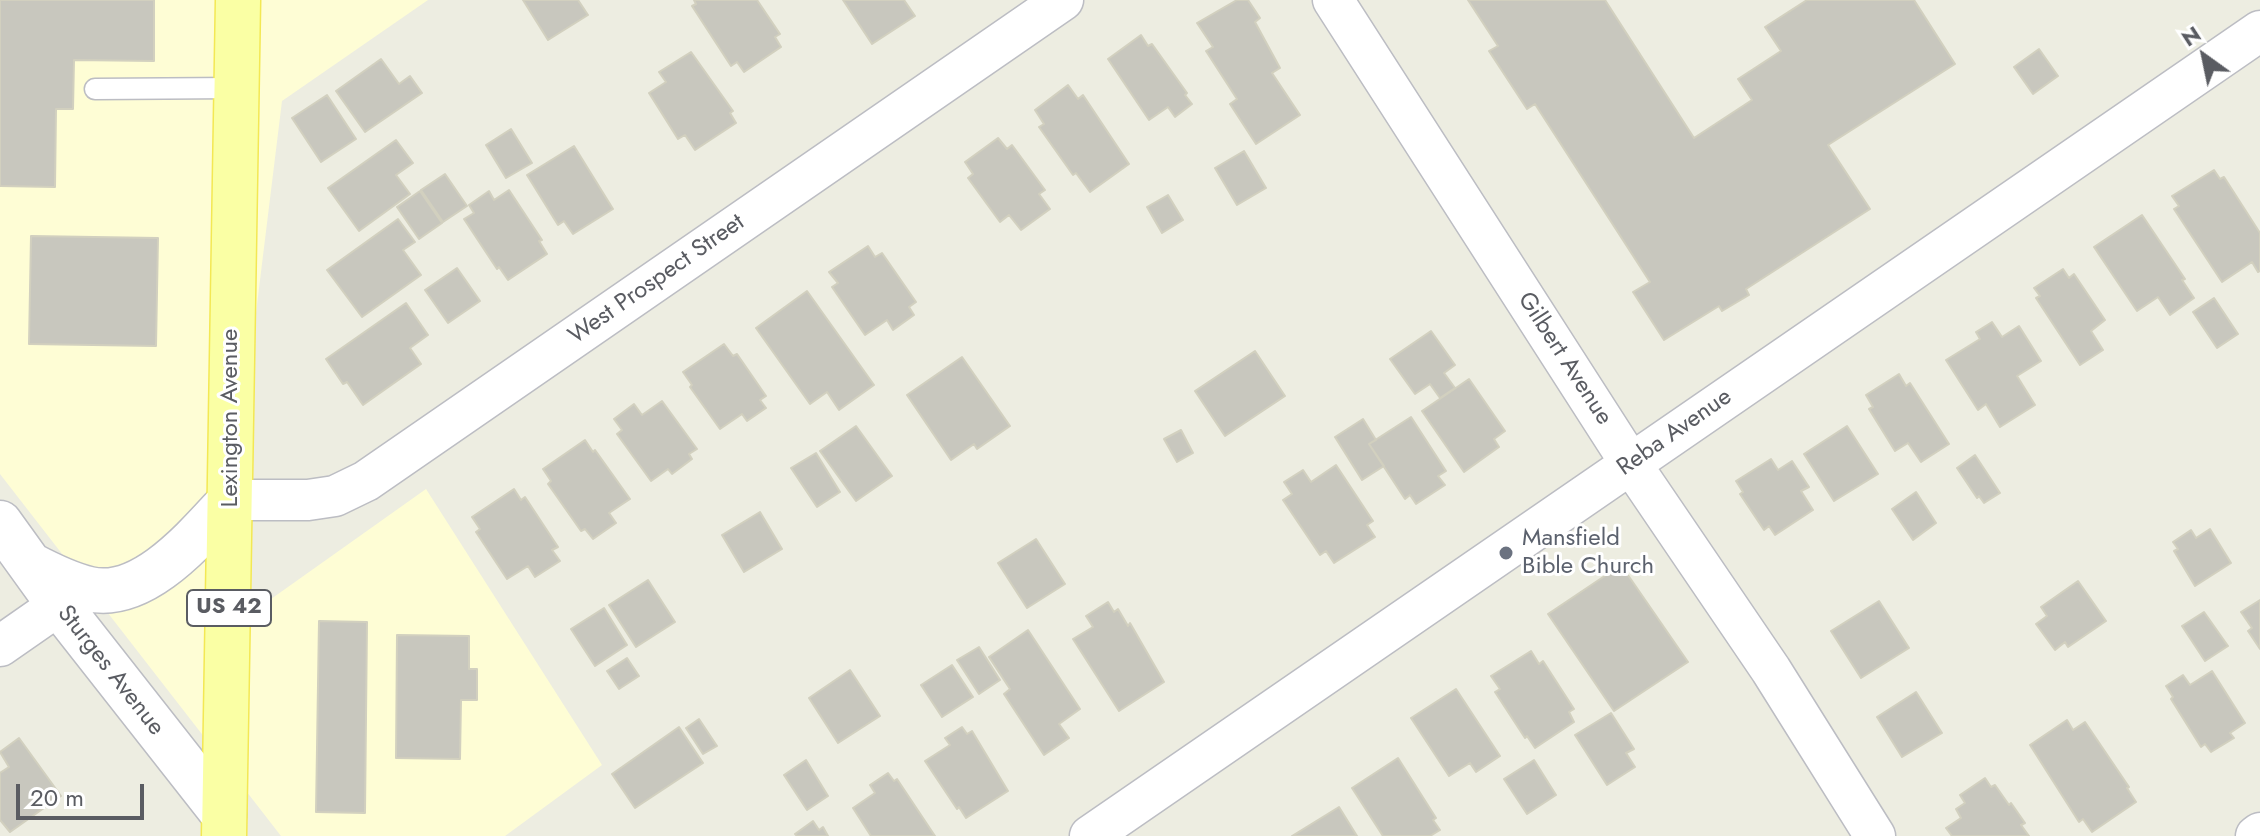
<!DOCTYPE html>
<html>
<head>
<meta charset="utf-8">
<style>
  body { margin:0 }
  #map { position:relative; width:2260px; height:836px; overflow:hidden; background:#edede1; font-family:Jost,sans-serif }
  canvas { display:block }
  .north { position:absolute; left:2164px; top:16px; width:80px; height:80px; -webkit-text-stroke:6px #fff; paint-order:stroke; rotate:327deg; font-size:22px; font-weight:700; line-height:32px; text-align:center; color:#5a5c62 }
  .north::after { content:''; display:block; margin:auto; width:28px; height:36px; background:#5a5c62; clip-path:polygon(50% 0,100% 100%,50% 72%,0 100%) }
  .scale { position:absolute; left:16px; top:784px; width:128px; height:36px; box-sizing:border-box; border:4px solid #5a5c62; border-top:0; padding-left:10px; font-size:24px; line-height:28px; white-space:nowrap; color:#5a5c62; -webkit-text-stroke:6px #fff; paint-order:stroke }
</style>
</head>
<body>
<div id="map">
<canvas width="2260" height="836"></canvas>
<div class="north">N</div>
<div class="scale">20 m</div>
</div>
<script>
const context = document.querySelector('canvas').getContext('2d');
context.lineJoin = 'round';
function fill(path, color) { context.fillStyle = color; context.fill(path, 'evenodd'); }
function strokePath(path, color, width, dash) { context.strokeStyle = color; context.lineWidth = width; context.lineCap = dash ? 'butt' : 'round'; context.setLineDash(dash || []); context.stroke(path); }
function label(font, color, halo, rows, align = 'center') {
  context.font = font + ' Jost,sans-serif'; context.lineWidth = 6; context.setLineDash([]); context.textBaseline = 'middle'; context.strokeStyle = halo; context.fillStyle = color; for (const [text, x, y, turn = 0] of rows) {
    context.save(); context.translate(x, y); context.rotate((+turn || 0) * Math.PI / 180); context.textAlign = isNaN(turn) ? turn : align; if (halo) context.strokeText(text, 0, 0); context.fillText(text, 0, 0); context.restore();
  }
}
const commercial = new Path2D(`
  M0,0H428L282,101L239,451L233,626L426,489L602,765L505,836H281L0,474Z`);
const building = new Path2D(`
  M0,0H154V61L74,60L73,109H56L55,187L0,186Z
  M523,0H578L588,15L548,40Z
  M694,0H757L780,34L775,37L781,47L744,72L737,62L731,66L692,6L696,4Z
  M843,0H904L915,16L872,44Z
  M1237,0H1248L1260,18L1255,22L1280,68L1272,73L1300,115L1256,144L1230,104L1237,99L1206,51L1213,47L1197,23Z
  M1468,0H1605L1694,138L1752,100L1738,79L1781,51L1765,27L1807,0H1914L1955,64L1828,145L1870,209L1746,289L1749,295L1722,311L1719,306L1664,340L1633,292L1650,282L1535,104L1527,109L1489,51L1498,46Z
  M1141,35L1148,46L1152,44L1187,93L1185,95L1192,104L1175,117L1168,107L1149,120L1108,59Z
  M2039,49L2058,76L2033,94L2014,67Z
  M691,52L733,111L730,113L736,123L695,150L685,135L678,139L649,93L666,82L659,72Z
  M381,59L399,84L410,76L422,93L365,132L336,91Z
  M1068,85L1078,99L1083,95L1129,164L1090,192L1076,173L1073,175L1039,127L1044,124L1035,110Z
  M327,95L356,139L321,162L292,118Z
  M511,129L532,163L506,178L486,145Z
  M998,138L1007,149L1012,145L1045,190L1039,194L1050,209L1021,230L1009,215L1000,222L968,178L973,174L965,162Z
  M396,140L413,163L396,175L410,194L359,231L328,188Z
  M574,146L613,209L573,234L564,221L558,225L527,175Z
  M1244,151L1266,188L1237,205L1215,168Z
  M2214,170L2220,179L2224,177L2260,233V271L2258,272L2252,262L2222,282L2174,209L2179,206L2172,196Z
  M445,174L467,206L443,222L421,190Z
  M509,190L542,240L539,241L547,254L508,280L499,267L497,269L464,219L474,213L469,205L489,191L494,200Z
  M420,191L442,223L419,239L397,207Z
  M1168,195L1183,220L1162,233L1147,207Z
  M2142,215L2185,279L2182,280L2194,298L2170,315L2158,297L2137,311L2094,247Z
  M398,219L415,242L403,250L421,275L362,317L327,270Z
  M31,236L158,238L156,346L29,344Z
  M868,246L875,257L882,253L916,302L909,307L914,315L893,330L887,320L865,335L832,287L838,283L829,272Z
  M457,268L480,301L448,323L425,290Z
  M2063,269L2069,278L2074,274L2105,320L2091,331L2103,350L2080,365L2036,298L2040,296L2034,288Z
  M807,291L874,385L839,410L827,392L810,404L756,328Z
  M2214,298L2238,334L2217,348L2193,312Z
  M406,303L428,335L410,348L421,364L363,405L347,382L343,384L326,359Z
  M1992,322L2002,337L2019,326L2041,361L2017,376L2035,405L2000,427L1986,404L1978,410L1946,360L1980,339L1976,332Z
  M1431,331L1455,365L1444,373L1455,388L1440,398L1430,384L1415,394L1390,359Z
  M724,344L733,356L737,354L766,396L760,400L766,408L747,421L742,414L720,429L690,387L692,385L683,372Z
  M1255,351L1285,396L1225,436L1195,391Z
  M962,357L1010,426L977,449L974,444L951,460L907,395Z
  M1899,374L1906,386L1910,383L1949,444L1921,462L1908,443L1895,451L1869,409L1873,407L1866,395Z
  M1469,379L1505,431L1494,439L1499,447L1464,472L1422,411Z
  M662,401L697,449L689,454L692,459L672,474L668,469L651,481L617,434L622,430L614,419L634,404L642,415Z
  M1411,417L1446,471L1438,476L1445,485L1416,504L1410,495L1405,499L1369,444Z
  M1363,419L1376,440L1369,444L1384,466L1362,480L1335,437Z
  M856,426L892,476L856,501L820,451Z
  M1847,426L1878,474L1834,501L1804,454Z
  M1181,430L1193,453L1177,462L1164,439Z
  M585,440L593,452L595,450L630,499L609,513L616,523L593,539L585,529L581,531L548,484L551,481L543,469Z
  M816,453L840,492L817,507L791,468Z
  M1975,455L2000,493L1984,503L1979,496L1977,498L1957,468Z
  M1771,459L1778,470L1792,461L1809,487L1801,491L1813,510L1775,535L1769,526L1764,530L1740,494L1743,492L1736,481Z
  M1336,465L1373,521L1367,525L1375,537L1334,563L1326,551L1320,555L1283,500L1292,494L1284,482L1303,470L1311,482Z
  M514,489L521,500L525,497L558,547L552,550L560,561L535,577L528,566L507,579L476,532L480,529L472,517Z
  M1916,492L1936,523L1913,540L1892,509Z
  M760,512L782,549L744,572L722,535Z
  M2210,529L2231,563L2195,586L2174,551L2178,549L2173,542L2191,530L2196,538Z
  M1036,539L1065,584L1027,608L998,563Z
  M1621,565L1688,662L1614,711L1548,614Z
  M648,580L675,622L636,647L609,605Z
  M2078,581L2106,621L2068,647L2065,642L2055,650L2036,624L2047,616L2041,607Z
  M2260,600V649L2248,631L2252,628L2241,612Z
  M1879,601L1909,648L1861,678L1831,631Z
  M1108,602L1114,612L1118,609L1128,626L1130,623L1164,682L1119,711L1073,639L1093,627L1086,616Z
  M604,608L627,645L595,666L571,629Z
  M2204,612L2228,646L2205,661L2182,626Z
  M319,621L367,622L365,813L316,812Z
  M1028,630L1080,709L1059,724L1069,738L1044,755L1004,694L1010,689L989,657Z
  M397,635L469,636V669H477V700H461L460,759L396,758Z
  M979,647L1000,680L979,694L957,660Z
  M1531,651L1539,664L1543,661L1574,709L1569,712L1574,722L1535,748L1527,736L1525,738L1495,692L1500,689L1491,676Z
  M627,658L639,676L619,689L607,671Z
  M952,665L973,697L942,717L921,685Z
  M850,670L880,716L838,743L809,698Z
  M2212,671L2245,723L2230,733L2234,738L2211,752L2205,744L2201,747L2171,699L2173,697L2166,686L2183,675L2190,685Z
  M1456,689L1500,756L1476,772L1470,763L1449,776L1411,718Z
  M1916,692L1942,733L1902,757L1877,717Z
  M1611,713L1634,749L1626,753L1635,767L1607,785L1575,735Z
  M699,719L717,746L703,754L686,728Z
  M2067,720L2073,730L2085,722L2129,787L2127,788L2136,802L2092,832L2083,819L2079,822L2030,745Z
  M679,727L703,763L635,808L612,774Z
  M962,727L967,734L972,731L1008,791L966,818L959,807L957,809L925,761L950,745L945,738Z
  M19,738L61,796L10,832L0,820V773L9,767L0,752Z
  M1398,758L1436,818L1433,820L1440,830L1430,836H1383L1352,788Z
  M806,760L828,796L807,810L784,775Z
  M1534,760L1556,795L1527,814L1504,779Z
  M888,773L894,781L897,779L935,836H871L853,808L875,793L870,785Z
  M1985,778L1991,787L1995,785L2009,805L2011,803L2025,823L2021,825L2029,836H1952L1946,828L1961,818L1956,809L1965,803L1960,795Z
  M1339,807L1357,836H1292Z
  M813,821L819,830L823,827L828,836H797L795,834Z`);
const service = new Path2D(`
  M95,89L236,88`);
const minor = new Path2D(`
  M1333,0L1631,464L1771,670L1875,836
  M231,500H308L335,496L366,481L1063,0
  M0,646L59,605
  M1090,836L2260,31
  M2256,836L2260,833`);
const tertiary = new Path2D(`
  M0,523L59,605L224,815
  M31,565C50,575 68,584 89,589C144,602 198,535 231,500`);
const primary = new Path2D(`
  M224,836L238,0`);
const markers = [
  [1506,553,8,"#6b7280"]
];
const shields = [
  [229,608,84]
];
const shieldNames = [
  ["US 42",229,608]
];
const streetNames = [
  ["West Prospect Street",657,280,-35],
  ["Gilbert Avenue",1564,359,57],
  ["Lexington Avenue",231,418,-90],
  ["Reba Avenue",1675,433,-35],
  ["Sturges Avenue",110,671,52]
];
const worshipNames = [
  ["Mansfield",1522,539],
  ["Bible Church",1522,567]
];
fill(commercial, '#fefdd5');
fill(building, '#c8c7be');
strokePath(building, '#d2d0bf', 2);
strokePath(service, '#bcbdc3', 23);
strokePath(minor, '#bcbdc3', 43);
strokePath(tertiary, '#bcbdc3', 47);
strokePath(primary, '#f3e854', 47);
strokePath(service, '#fff', 20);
strokePath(minor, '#fff', 40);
strokePath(tertiary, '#fff', 44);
strokePath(primary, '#faffa4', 44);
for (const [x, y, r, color] of markers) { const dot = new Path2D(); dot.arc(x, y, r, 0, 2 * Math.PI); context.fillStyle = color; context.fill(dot); strokePath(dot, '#fff', 3); }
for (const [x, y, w] of shields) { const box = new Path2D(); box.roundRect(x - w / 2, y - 18, w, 36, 6); context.fillStyle = '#fff'; context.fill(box); strokePath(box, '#5a5c62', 2); }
label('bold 22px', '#5a5c62', null, shieldNames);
label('24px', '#5a5c62', '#fff', streetNames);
label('24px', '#5b616d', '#fff', worshipNames, 'left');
</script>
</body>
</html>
